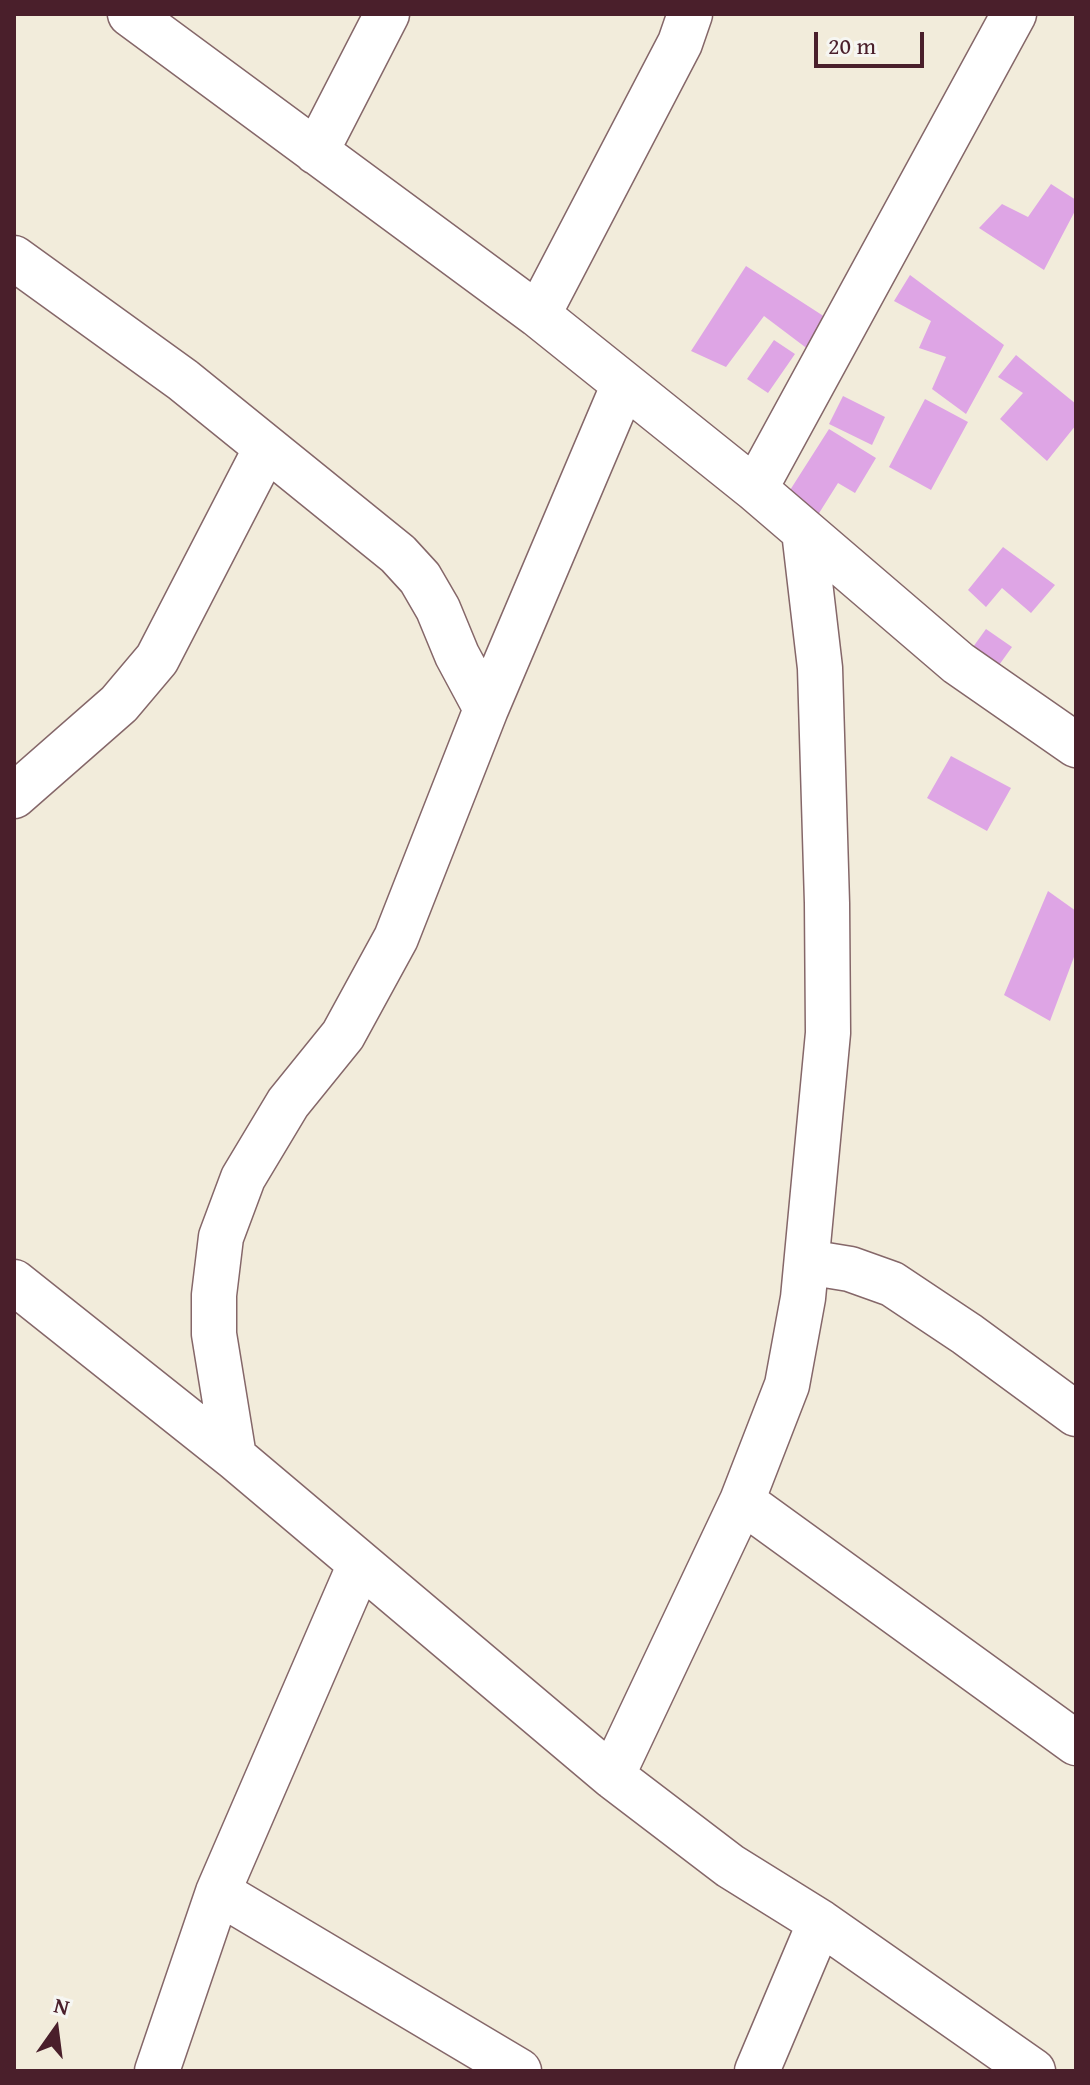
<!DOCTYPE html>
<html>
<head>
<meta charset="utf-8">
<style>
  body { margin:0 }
  #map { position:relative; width:1090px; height:2085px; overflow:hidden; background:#f2ecdb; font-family:"Gentium Book Plus",serif }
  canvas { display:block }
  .frame { position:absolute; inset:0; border:16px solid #4a1f2b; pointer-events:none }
  .north { position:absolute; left:16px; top:1989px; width:80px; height:80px; -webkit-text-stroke:6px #f6f6f2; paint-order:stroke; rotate:14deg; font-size:22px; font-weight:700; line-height:32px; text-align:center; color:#4a1f2b }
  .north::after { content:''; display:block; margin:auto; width:28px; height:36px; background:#4a1f2b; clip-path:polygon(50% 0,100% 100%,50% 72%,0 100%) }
  .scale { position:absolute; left:814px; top:32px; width:110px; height:36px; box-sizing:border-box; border:4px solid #4a1f2b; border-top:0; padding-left:10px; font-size:24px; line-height:28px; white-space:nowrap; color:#4a1f2b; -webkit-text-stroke:6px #f6f6f2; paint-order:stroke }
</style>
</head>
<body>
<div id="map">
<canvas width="1090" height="2085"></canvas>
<div class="frame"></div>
<div class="north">N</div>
<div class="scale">20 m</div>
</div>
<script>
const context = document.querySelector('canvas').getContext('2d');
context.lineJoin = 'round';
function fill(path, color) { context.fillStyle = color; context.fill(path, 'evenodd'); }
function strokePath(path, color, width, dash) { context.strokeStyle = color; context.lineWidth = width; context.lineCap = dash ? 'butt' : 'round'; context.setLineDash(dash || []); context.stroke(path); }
const building = new Path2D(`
  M1051,184L1076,200V209L1044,270L979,228L1002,204L1028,217Z
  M746,266L839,326L817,356L764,316L726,367L691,351Z
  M910,275L1004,345L966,414L932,389L946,357L919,348L931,321L894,301Z
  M774,340L795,354L768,393L747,379Z
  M1016,355L1076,404V425L1047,461L1000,419L1023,393L998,377Z
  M843,396L885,417L872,445L829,424Z
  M925,399L968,422L931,490L889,467Z
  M829,429L876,458L855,493L838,483L816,518L785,498Z
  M1003,547L1055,585L1031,613L1002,588L986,607L968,590Z
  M986,629L1012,647L989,679L963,661Z
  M951,756L1011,788L987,831L927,798Z
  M1048,891L1076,911V958L1074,957L1050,1021L1004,995Z`);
const minor = new Path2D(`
  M130,14L538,315L755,489L958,663L1076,745
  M316,152L387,14
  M14,258L183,380L398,554L420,578L438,609L457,655L486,709
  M538,315L680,43L690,14
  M755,489L1014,14
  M14,796L119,704L157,659L266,448
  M807,1262L850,1269L892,1284L967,1334L1076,1414
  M14,1282L234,1457L612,1776L730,1866L820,1922L1033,2071
  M234,1457L214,1334V1295L221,1237L243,1178L288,1103L343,1035L396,938L486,709L624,384
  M742,1501L1076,1743
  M612,1776L742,1501L787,1385L803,1298L828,1033L827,903L820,668L804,531
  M218,1892L519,2071
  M157,2071L218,1892L360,1564
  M757,2071L820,1922`);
fill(building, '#dea5e5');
strokePath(minor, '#856769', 47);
strokePath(minor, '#fff', 44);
</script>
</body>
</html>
